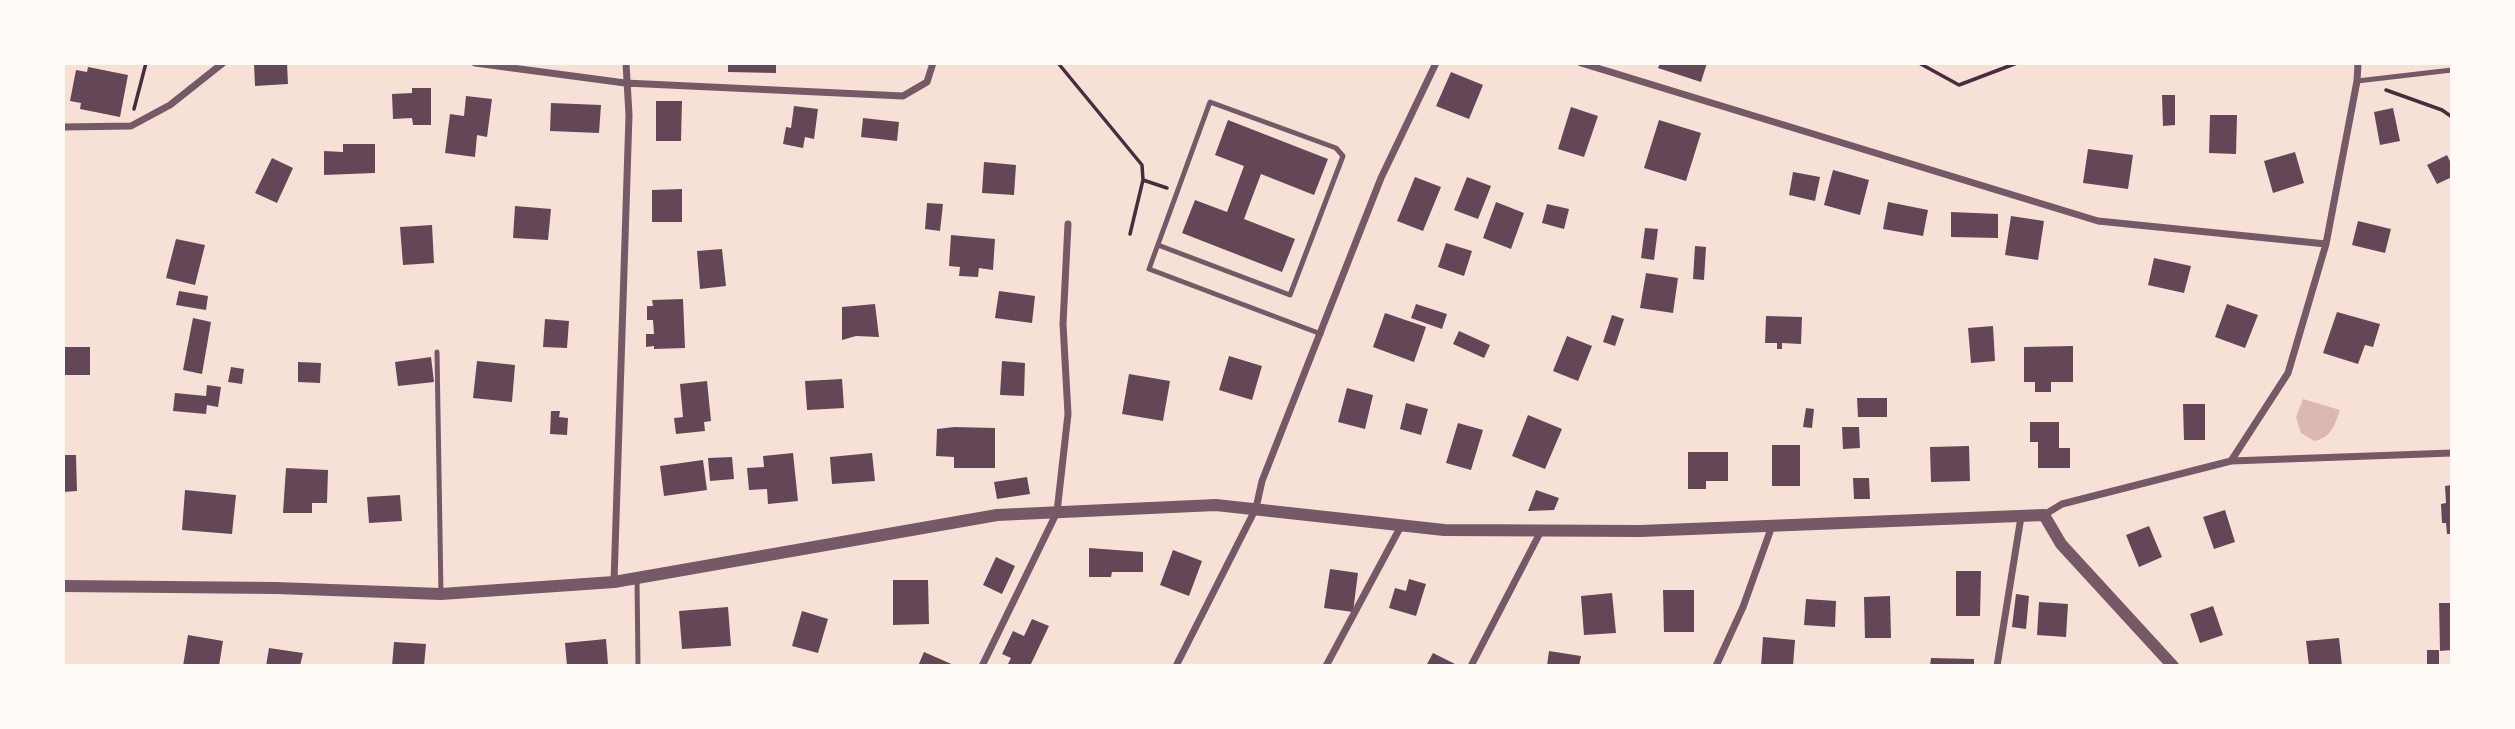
<!DOCTYPE html>
<html>
<head>
<meta charset="utf-8">
<style>
  body { margin:0 }
  #map { position:relative; width:2515px; height:729px; overflow:hidden; background:#f7e1d7; font-family:"Alegreya Sans",sans-serif }
  canvas { display:block }
  .frame { position:absolute; inset:0; border:65px solid #fffaf5; pointer-events:none }
</style>
</head>
<body>
<div id="map">
<canvas width="2515" height="729"></canvas>
<div class="frame"></div>
</div>
<script>
const context = document.querySelector('canvas').getContext('2d');
context.lineJoin = 'round';
function fill(path, color) { context.fillStyle = color; context.fill(path, 'evenodd'); }
function strokePath(path, color, width, dash) { context.strokeStyle = color; context.lineWidth = width; context.lineCap = dash ? 'butt' : 'round'; context.setLineDash(dash || []); context.stroke(path); }
const water = new Path2D(`
  M2303,399L2340,410C2335,425 2331,438 2314,441L2301,433L2296,417Z`);
const building = new Path2D(`
  M254,63H287L288,84L255,86Z
  M728,63H776V73L728,72Z
  M1660,63H1707L1701,82L1658,68Z
  M88,67L128,75L120,117L80,109L81,103L70,101L76,70L87,72Z
  M1451,72L1483,85L1469,119L1436,106Z
  M412,88H431V125H413L412,118L393,119L392,94L412,93Z
  M2162,95H2175V125L2163,126Z
  M466,96L492,99L487,137L477,135L475,157L445,153L450,114L464,116Z
  M656,101H682L681,141H656Z
  M551,103L601,105L599,133L550,131Z
  M794,106L818,109L814,139L805,137L803,148L783,144L786,127L791,128Z
  M1571,107L1598,116L1584,157L1558,149Z
  M2393,108L2400,141L2380,145L2374,112Z
  M2210,115H2237L2236,154L2209,153Z
  M863,118L899,122L897,141L861,137Z
  M1228,120L1328,159L1314,195L1261,174L1244,219L1295,239L1282,272L1182,233L1195,200L1227,212L1244,166L1215,155Z
  M1659,120L1701,133L1686,181L1644,168Z
  M343,144H375V173L324,175V151L343,152Z
  M2088,149L2133,155L2128,189L2083,183Z
  M2295,152L2304,183L2273,193L2264,161Z
  M2447,155L2452,165V177L2437,184L2427,165Z
  M272,158L293,168L277,203L255,193Z
  M984,162L1016,165L1014,195L982,193Z
  M1833,170L1869,180L1860,215L1824,205Z
  M1793,172L1820,177L1815,201L1789,195Z
  M1415,177L1441,187L1423,231L1397,221Z
  M1467,177L1491,186L1478,219L1454,210Z
  M682,189V222H652V190Z
  M1496,202L1524,213L1511,249L1483,238Z
  M1888,202L1928,210L1923,236L1883,229Z
  M927,203L943,204L940,231L925,229Z
  M1547,204L1569,209L1564,229L1542,223Z
  M515,206L551,209L548,240L513,238Z
  M1951,212L1998,214V238L1951,237Z
  M2011,216L2044,221L2038,260L2005,255Z
  M2358,221L2391,229L2385,253L2352,245Z
  M432,225L434,263L403,265L400,227Z
  M1645,228L1658,229L1654,260L1641,258Z
  M951,235L995,239L993,270L979,268L978,277L959,276L960,267L949,266Z
  M176,239L205,245L195,285L166,278Z
  M1446,243L1472,251L1464,276L1438,267Z
  M1695,246L1706,247L1704,280L1693,279Z
  M722,249L726,286L700,289L697,251Z
  M2154,258L2191,266L2184,293L2148,285Z
  M1646,273L1678,278L1673,313L1640,308Z
  M179,291L208,296L206,310L176,305Z
  M999,291L1035,296L1032,323L995,318Z
  M683,299L685,348L654,349V346L646,347V334H654L653,320H647V306H653L652,300Z
  M875,304L879,337L856,336L842,340V307Z
  M1416,304L1447,314L1442,329L1411,318Z
  M2227,304L2258,315L2245,348L2215,337Z
  M2337,312L2380,324L2373,347L2365,345L2358,364L2323,353Z
  M1385,313L1426,327L1414,362L1373,347Z
  M1612,315L1624,319L1615,346L1603,342Z
  M1766,316L1802,317L1801,344L1782,343V349H1777V343H1765Z
  M193,318L211,322L202,374L183,370Z
  M545,319L569,321L567,348L543,347Z
  M1993,326L1995,361L1971,363L1968,328Z
  M1459,331L1490,345L1484,358L1453,344Z
  M1567,336L1592,346L1578,381L1553,371Z
  M2073,346V382H2051V392H2035V382H2024V347Z
  M63,347H90V375H63Z
  M1229,356L1262,366L1252,400L1219,390Z
  M431,357L434,382L398,386L395,362Z
  M477,361L515,365L512,402L473,398Z
  M1002,361L1025,363L1024,396L1000,395Z
  M298,362L321,363L320,383L298,382Z
  M231,367L244,369L242,384L228,382Z
  M1129,374L1170,381L1163,421L1122,414Z
  M842,379L844,408L807,410L805,381Z
  M707,381L711,421L704,422L705,431L676,434L674,418L683,417L680,384Z
  M207,385L221,387L218,407L207,405L206,414L173,411L175,393L206,396Z
  M1347,388L1373,395L1365,429L1338,422Z
  M1857,398H1887V417H1858Z
  M1406,403L1428,409L1421,435L1400,429Z
  M2183,404H2205V440H2184Z
  M1806,408L1814,409L1812,428L1803,427Z
  M551,411H560L559,417L568,418L567,435L550,434Z
  M1528,415L1562,429L1545,469L1512,456Z
  M2030,422H2059V448H2070V468H2038V442H2030Z
  M1458,423L1483,430L1471,470L1446,463Z
  M954,427L995,428V468H954V457L936,456L937,429Z
  M1842,427H1859L1860,448L1843,449Z
  M1772,445H1800V486H1772Z
  M1969,446L1970,481L1931,482L1930,447Z
  M1688,452H1728V481H1706V489H1688Z
  M793,453L798,501L768,504L767,489L749,490L747,468L764,467L763,456Z
  M872,453L875,481L832,484L830,457Z
  M63,455H76L77,491L63,492Z
  M732,457L734,479L710,481L708,458Z
  M703,460L707,490L664,496L660,466Z
  M286,468L328,470L327,503H312V513H283Z
  M1027,477L1030,494L997,499L994,482Z
  M1853,478H1869L1870,499H1854Z
  M2452,485V534H2447L2446,523H2442L2441,504L2446,503L2445,486Z
  M185,490L236,495L232,534L182,530Z
  M1536,490L1559,498L1554,510L1528,511Z
  M400,495L402,521L369,523L367,497Z
  M2225,510L2235,542L2214,549L2203,517Z
  M2149,526L2162,557L2139,567L2126,535Z
  M1089,548L1143,552V572H1112L1111,577H1089Z
  M1173,550L1202,561L1189,596L1160,585Z
  M996,557L1015,566L1002,594L983,585Z
  M1330,569L1358,573L1353,612L1324,608Z
  M1956,571H1981L1980,616H1956Z
  M1409,579L1426,584L1416,616L1389,608L1395,588L1406,591Z
  M893,580H928L929,624L893,625Z
  M1663,590H1694V632H1664Z
  M1612,593L1616,633L1584,635L1581,596Z
  M2016,594L2029,596L2026,629L2012,627Z
  M1890,596L1891,638H1865L1864,597Z
  M1806,599L1836,601L1835,627L1804,625Z
  M2039,602L2068,604L2066,637L2037,635Z
  M2439,603H2452V650L2440,651Z
  M2213,606L2223,635L2200,643L2190,614Z
  M728,607L731,646L682,649L679,611Z
  M802,611L828,619L818,653L792,646Z
  M1032,619L1049,626L1030,666H1007L1011,658L1002,654L1013,631L1024,636Z
  M188,635L223,641L219,666H183Z
  M1763,637L1795,640L1793,666H1761Z
  M2339,638L2342,666H2309L2306,641Z
  M606,639L608,664L567,666L565,643Z
  M394,642L426,644L424,666H392Z
  M269,648L303,653L300,666H266Z
  M2427,650H2439V666H2427Z
  M1549,651L1581,656L1579,666H1547Z
  M924,652L956,666H918Z
  M1433,653L1459,666H1426Z
  M1931,658L1974,659V666H1930Z`);
const path = new Path2D(`
  M1058,63L1142,165L1143,180L1130,234
  M1919,63L1959,85L2017,63
  M2386,90L2442,110L2452,117
  M134,109L146,63
  M1143,180L1167,188`);
const service = new Path2D(`
  M2357,81L2452,70
  M1158,245L1290,295L1343,156L1336,148L1210,102L1149,269L1321,334
  M437,352L441,594
  M637,579L638,666`);
const minor = new Path2D(`
  M475,63L625,83L903,96L927,82L933,63
  M1581,63L2098,221L2326,244
  M63,127L131,126L170,105L223,63
  M2231,461L2288,373L2326,244L2357,81L2358,63
  M2044,515L2062,504L2231,461L2452,453
  M614,582L629,115L626,63
  M982,666L1057,512L1068,414L1063,324L1068,224
  M1176,666L1256,508L1262,481L1381,178L1436,63
  M1326,666L1401,526
  M1471,666L1541,531
  M1716,666L1743,607L1772,526
  M1997,666L2021,517`);
const tertiary = new Path2D(`
  M63,586L276,588L441,594L614,582L997,515L1216,505L1444,530L1640,531L2044,515L2061,544L2173,666`);
fill(water, '#dcb8b0');
fill(building, '#644757');
strokePath(path, '#4a2c40', 3.5);
strokePath(service, '#755966', 5);
strokePath(minor, '#755966', 7);
strokePath(tertiary, '#755966', 12);
</script>
</body>
</html>
